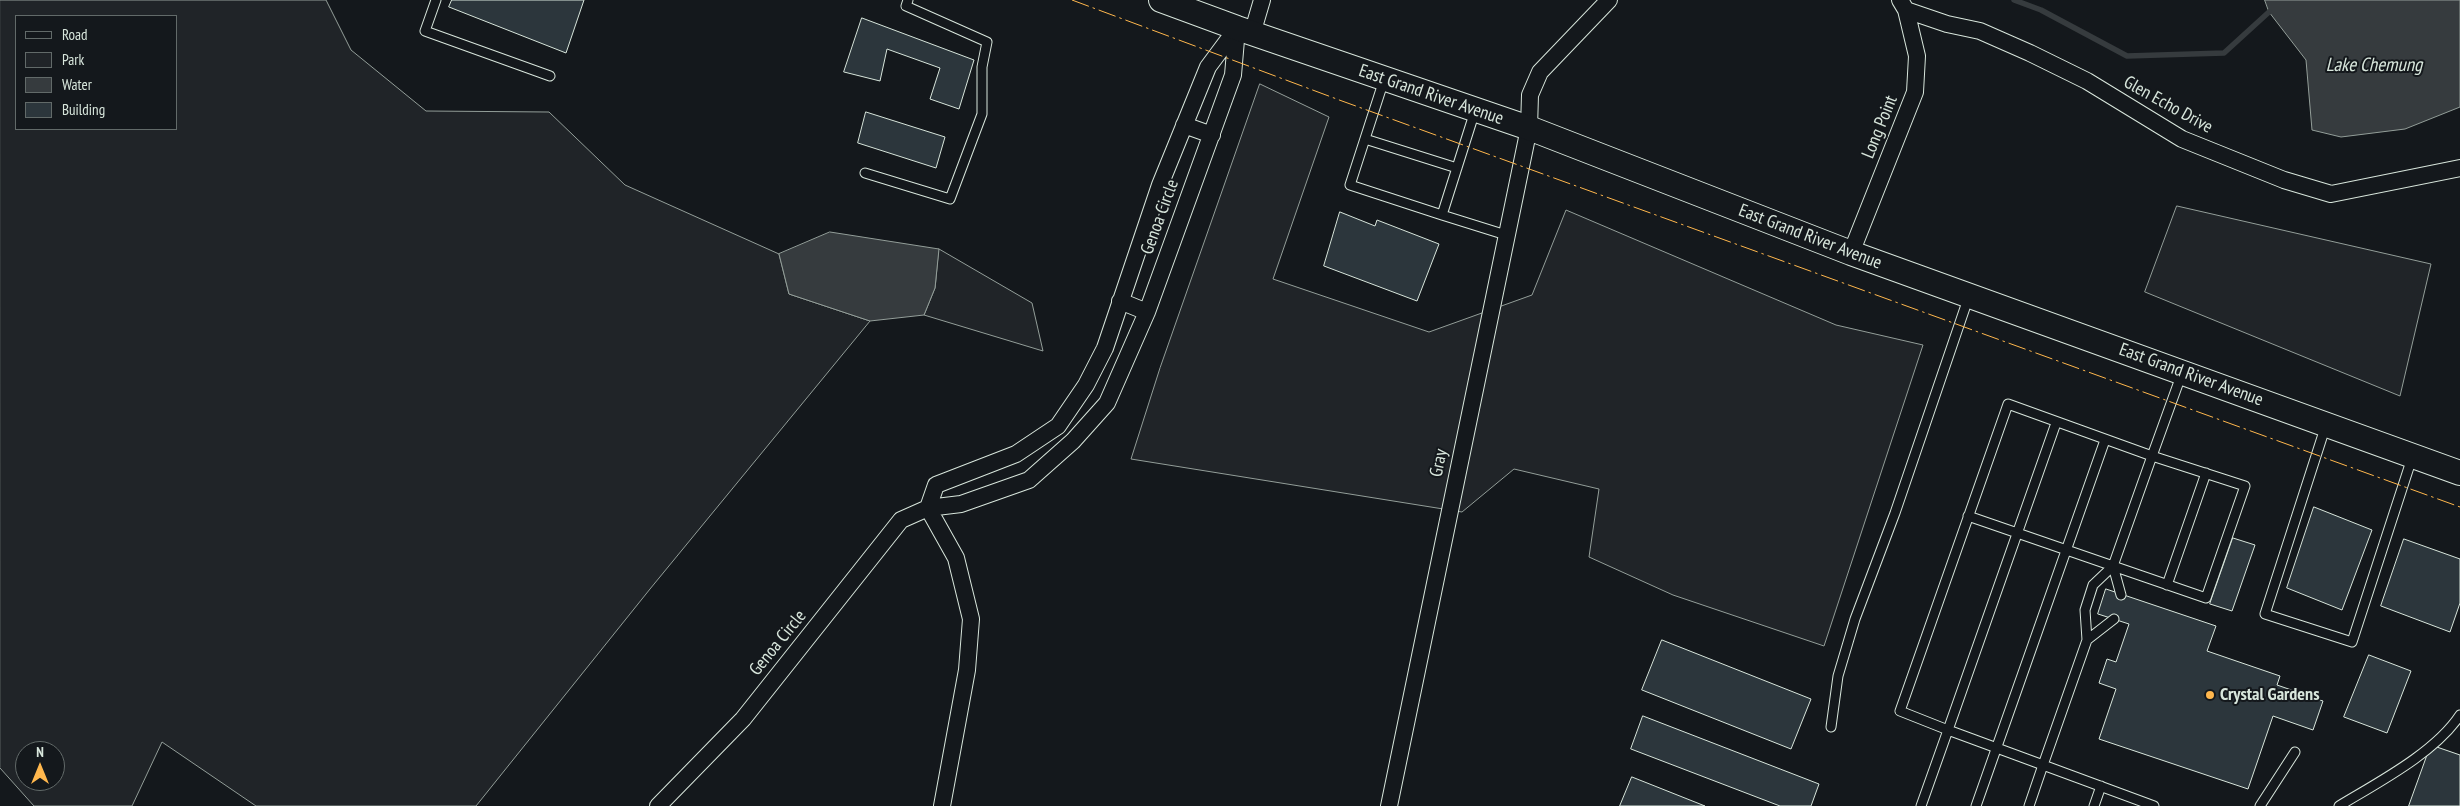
<!DOCTYPE html>
<html>
<head>
<meta charset="utf-8">
<style>
  body { margin:0 }
  #map { position:relative; width:2460px; height:806px; overflow:hidden; background:#14181c; font-family:"PT Sans Narrow",sans-serif }
  canvas { display:block }
  .legend { position:absolute; left:15px; top:15px; width:162px; height:115px; box-sizing:border-box; background:#14181c; border:1px solid #626a69; margin:0; padding:6px 9px; list-style:none; font-size:15px; color:#d8e6dc }
  .legend li { display:flex; align-items:center; gap:10px; height:25px }
  .legend b { width:25px; border:1px solid #626a69 }
  .north { position:absolute; left:15px; top:741px; width:50px; height:50px; box-sizing:border-box; background:#14181c; border:1px solid #626a69; border-radius:50%; rotate:0deg; font-size:14px; font-weight:700; line-height:20px; text-align:center; color:#d8e6dc }
  .north::after { content:''; display:block; margin:auto; width:18px; height:22px; background:#ffb74d; clip-path:polygon(50% 0,100% 100%,50% 72%,0 100%) }
</style>
</head>
<body>
<div id="map">
<canvas width="2460" height="806"></canvas>
<ul class="legend">
<li><b style="height:6px;background:#14181c"></b>Road</li>
<li><b style="height:14px;background:#202428"></b>Park</li>
<li><b style="height:14px;background:#363b3e"></b>Water</li>
<li><b style="height:14px;background:#2c363c"></b>Building</li>
</ul>
<div class="north">N</div>
</div>
<script>
const context = document.querySelector('canvas').getContext('2d');
context.lineJoin = 'round';
function fill(path, color) { context.fillStyle = color; context.fill(path, 'evenodd'); }
function strokePath(path, color, width, dash) { context.strokeStyle = color; context.lineWidth = width; context.lineCap = dash ? 'butt' : 'round'; context.setLineDash(dash || []); context.stroke(path); }
function label(font, color, halo, rows, align = 'center') {
  context.font = font + ' "PT Sans Narrow",sans-serif'; context.lineWidth = 4; context.setLineDash([]); context.textBaseline = 'middle'; context.strokeStyle = halo; context.fillStyle = color; for (const [text, x, y, turn = 0] of rows) {
    context.save(); context.translate(x, y); context.rotate((+turn || 0) * Math.PI / 180); context.textAlign = isNaN(turn) ? turn : align; if (halo) context.strokeText(text, 0, 0); context.fillText(text, 0, 0); context.restore();
  }
}
const green = new Path2D(`
  M0,0H326L351,50L426,111L549,112L625,185L779,254L789,294L870,321L650,589L476,806H256L162,742L132,806H34L0,768ZM16,16H176V129H16ZM25,751H55V781H25Z
  M1260,84L1329,117L1273,279L1429,332L1532,295L1566,210L1836,325L1923,345L1824,646L1673,595L1589,557L1599,489L1514,469L1462,512L1131,459L1160,368Z
  M2177,206L2431,264L2400,396L2145,292Z
  M939,249L1032,303L1043,351L924,315L935,288Z`);
const water = new Path2D(`
  M2265,0H2460V107L2405,129L2341,137L2312,130L2306,60L2269,12Z
  M830,232L939,249L935,288L924,315L870,321L789,294L779,254Z`);
const stream = new Path2D(`
  M2014,0L2041,10L2127,56L2224,53L2269,12`);
const building = new Path2D(`
  M452,0H584L566,53L449,7Z
  M862,18L974,60L959,109L930,99L940,68L887,49L880,81L844,72Z
  M866,112L945,137L936,168L858,143Z
  M1340,212L1375,226L1377,220L1439,244L1417,301L1324,266Z
  M2314,507L2372,530L2342,610L2287,588Z
  M2233,538L2255,545L2232,611L2210,604Z
  M2404,539L2460,559V603L2450,632L2381,606Z
  M2106,589L2216,626L2207,651L2280,676L2277,685L2323,701L2313,730L2273,716L2248,789L2099,739L2116,689L2099,683L2107,659L2116,662L2129,624L2098,614Z
  M1662,640L1811,699L1791,749L1642,690Z
  M2369,655L2411,671L2387,733L2344,717Z
  M1643,716L1819,784L1811,806H1780L1631,749Z
  M2431,745L2460,755V806H2409Z
  M1632,777L1705,806H1620Z`);
const lane = new Path2D(`
  M436,0L425,31L550,76
  M1384,80L1350,185L1442,215
  M1475,111L1442,215L1506,235
  M1365,139L1457,168
  M865,173L950,199L982,114V67L987,42L906,6L908,0
  M2326,425L2265,614L2352,642L2412,458
  M1968,516L2113,566
  M2167,585L2206,473
  M2114,619L2087,640L2043,765L2154,806
  M2087,640L2085,610L2093,585L2113,566L2152,456L2245,486L2206,598L2113,566L2121,595
  M1831,727L1838,676L1855,619L1895,513L1969,296
  M1921,806L1948,730L1900,711L2008,404L2152,456L2182,373
  M1976,806L2105,440
  M2029,806L2043,765L1948,730L2056,423
  M2094,806L2101,786
  M2260,806L2295,752
  M2339,806C2377,783 2435,753 2460,715`);
const street = new Path2D(`
  M1900,0L1906,10L1947,24L1980,31L2030,53L2087,81L2182,139L2284,180L2331,194L2460,168
  M1252,34L1262,0
  M1184,125L1212,135
  M1851,253L1915,92L1917,56L1906,10
  M1120,301L1147,312
  M658,806L743,719L901,520L928,508L961,504L1029,480L1073,441L1107,403L1147,312L1233,75L1237,28
  M942,806L967,670L971,619L956,558L928,508L936,485L1016,454L1058,426L1086,385L1105,348L1160,185L1208,67L1237,28
  M1389,806L1529,128L1530,95L1540,72L1609,0`);
const secondary = new Path2D(`
  M1161,0L1237,28L1529,128L1851,253L2460,473`);
const power = new Path2D(`
  M1072,0L1342,101L2460,507`);
const markers = [
  [2210,695,5,"#ffb74d"]
];
const streetNames = [
  ["East Grand River Avenue",1431,95,19],
  ["Glen Echo Drive",2168,105,29],
  ["Long Point",1880,127,-68],
  ["Genoa Circle",1160,217,-70],
  ["East Grand River Avenue",1810,237,21],
  ["East Grand River Avenue",2191,375,20],
  ["Gray",1439,463,-78],
  ["Genoa Circle",778,643,-51]
];
const poiNames = [
  ["Crystal Gardens",2220,695]
];
const waterNames = [
  ["Lake Chemung",2374,66]
];
fill(green, '#202428');
strokePath(green, '#939e99', 1);
fill(water, '#363b3e');
strokePath(water, '#939e99', 1);
strokePath(stream, '#363b3e', 5.5);
fill(building, '#2c363c');
strokePath(building, '#d8e6dc', 1);
strokePath(lane, '#d8e6dc', 11);
strokePath(street, '#d8e6dc', 18);
strokePath(secondary, '#d8e6dc', 26);
strokePath(lane, '#14181c', 9);
strokePath(street, '#14181c', 16);
strokePath(secondary, '#14181c', 24);
strokePath(power, '#ffb74d', 1, [18, 4, 2.5, 4]);
for (const [x, y, r, color] of markers) { const dot = new Path2D(); dot.arc(x, y, r, 0, 2 * Math.PI); context.fillStyle = color; context.fill(dot); strokePath(dot, '#14181c', 2); }
label('18px', '#d8e6dc', '#14181c', streetNames);
label('bold 18px', '#d8e6dc', '#14181c', poiNames, 'left');
label('italic 19px', '#d8e6dc', '#14181c', waterNames);
</script>
</body>
</html>
